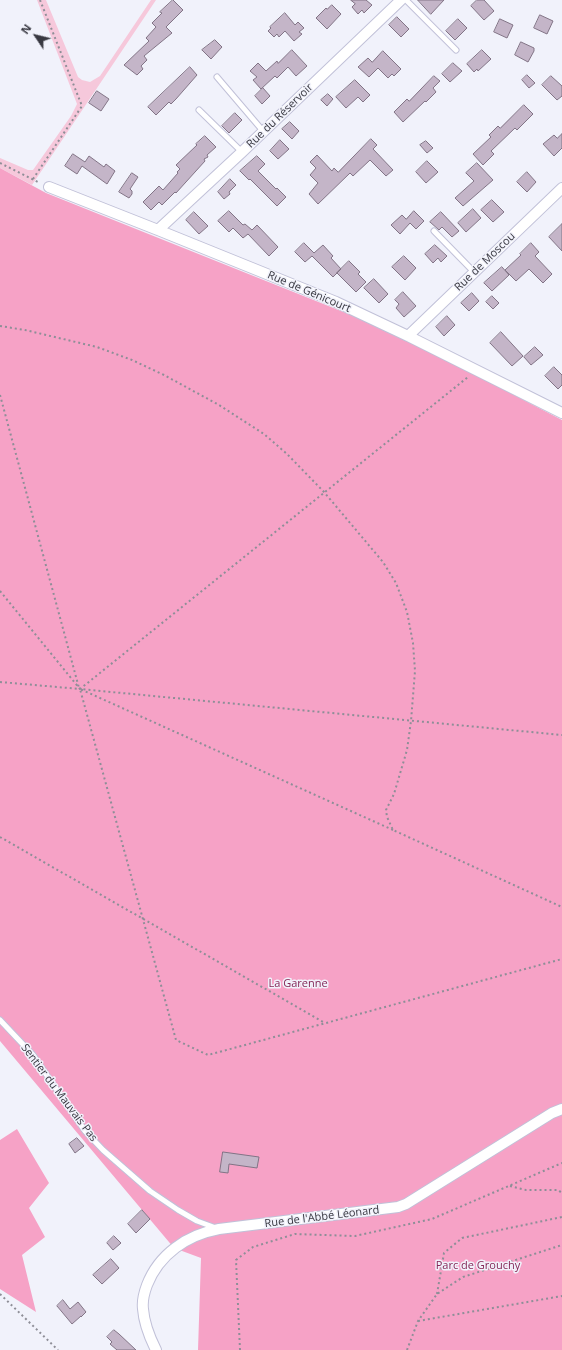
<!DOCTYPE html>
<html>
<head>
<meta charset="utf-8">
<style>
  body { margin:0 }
  #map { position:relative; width:562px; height:1350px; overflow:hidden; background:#f1f2fb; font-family:"Open Sans",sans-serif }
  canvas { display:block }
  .north { position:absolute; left:16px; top:16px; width:40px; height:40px; -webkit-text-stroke:3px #f1f2fb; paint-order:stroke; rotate:305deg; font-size:11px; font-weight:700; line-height:16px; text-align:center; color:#383841 }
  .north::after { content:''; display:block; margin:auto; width:14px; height:18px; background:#383841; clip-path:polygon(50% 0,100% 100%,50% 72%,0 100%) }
</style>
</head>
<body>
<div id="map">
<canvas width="562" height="1350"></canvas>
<div class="north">N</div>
</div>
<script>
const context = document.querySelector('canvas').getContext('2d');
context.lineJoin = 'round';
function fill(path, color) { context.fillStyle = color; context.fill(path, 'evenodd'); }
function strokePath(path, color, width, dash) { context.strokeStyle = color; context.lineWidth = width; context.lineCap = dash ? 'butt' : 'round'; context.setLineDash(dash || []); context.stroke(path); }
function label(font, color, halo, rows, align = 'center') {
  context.font = font + ' "Open Sans",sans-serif'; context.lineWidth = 3; context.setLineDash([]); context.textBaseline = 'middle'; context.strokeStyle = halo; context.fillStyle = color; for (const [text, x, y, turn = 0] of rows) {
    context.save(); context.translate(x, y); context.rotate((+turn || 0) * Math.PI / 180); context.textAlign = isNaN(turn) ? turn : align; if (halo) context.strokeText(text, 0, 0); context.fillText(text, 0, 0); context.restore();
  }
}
const green = new Path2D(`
  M37,0H46L78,77L82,80L90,82L100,76L151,0H156L32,185L0,168V158L28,170H33L71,116L77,104Z`);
const forest = new Path2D(`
  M0,168L46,193L351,315L406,339L562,420V1350H198L201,1258L174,1248L0,1041Z
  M17,1129L49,1183L29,1208L45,1237L22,1255L36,1312L0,1289V1140Z`);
const building = new Path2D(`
  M173,0L183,10L166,27L172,33L144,56L147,60L141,66L143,69L137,75L124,65L149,41L146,38L156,27L152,23L162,13L160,12Z
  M351,0H366L372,5L364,13L362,10L358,14L352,7L355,4Z
  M418,0H444L431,14Z
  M477,0H484L494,11L484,20L471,6Z
  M332,5L341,14L327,29L316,18L326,8L327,9Z
  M285,13L295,25L298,22L304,28L299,32L302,34L294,41L285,31L279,37L277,34L274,37L268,31L271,28L270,27Z
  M540,15L553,21L547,34L534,28Z
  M397,17L409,29L401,37L389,25Z
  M458,19L467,28L455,40L446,31Z
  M500,19L513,25L507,38L494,32Z
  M215,40L222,47L211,59L202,50Z
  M521,42L534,48V51L528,62L515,55Z
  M292,50L307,66L296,76L288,67L277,78L275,76L261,89L253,80L257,77L250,71L258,63L266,71L277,61L278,63Z
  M482,50L491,59L478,71L477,69L474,72L467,64Z
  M383,51L401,69L394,76L392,74L388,78L378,68L369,77L358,67L368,58L372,62Z
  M453,63L462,71L450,82L442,74Z
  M190,67L197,75L176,99L171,104L169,102L156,115L148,107Z
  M527,75L535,83L529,88L522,80Z
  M434,76L440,81L433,88L436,92L426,102L425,101L403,122L394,112L407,99L409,101Z
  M551,76L562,86V96L557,100L542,85Z
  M355,80L370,95L363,102L358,97L346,108L336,97Z
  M263,88L270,96L262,104L255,96Z
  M97,91L109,99L101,111L89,103Z
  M328,94L333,99L327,106L321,100Z
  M524,105L533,114L517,130L515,128L491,151L494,154L483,165L473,154L491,137L489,135L498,126L500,128Z
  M235,113L242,120L229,133L222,126Z
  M290,122L299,131L292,139L282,129Z
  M562,134V148L554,156L543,144L554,135L557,138Z
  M205,136L216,147L207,155L208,157L204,159L205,161L176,193L175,192L162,205L159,202L151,210L143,202L159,186L163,190L178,173L177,172L180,169L176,165L197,145L196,144Z
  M371,139L377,145L373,149L393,170L386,176L370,160L353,176L350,173L318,204L309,194L318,183L310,175L316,168L310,162L317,155L332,171L334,168L338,172Z
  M280,140L289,149L278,159L270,151Z
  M426,141L433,148L427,153L420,145Z
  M73,154L85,162L89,156L104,167L106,164L115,171L107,184L82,166L77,174L65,166Z
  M257,156L265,164L258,171L276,189L277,188L286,197L277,206L250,179L249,180L240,171Z
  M427,161L438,172L426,183L416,172Z
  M477,163L493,180L463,206L455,198L474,181L466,173Z
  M527,172L536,182L527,192L517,182Z
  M132,173L138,177L130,189L132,191V194L129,198L119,192Z
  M230,179L236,185L229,192L230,194L224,199L218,192Z
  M492,200L504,212L493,222L481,210Z
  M473,209L481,218L466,232L458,223Z
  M229,211L243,225L245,224L252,230L257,225L278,247L269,256L248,234L243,238L233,228L229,232L218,221Z
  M414,211L424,221L416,229L410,223L400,234L391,225L402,215L406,219Z
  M194,212L208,226L199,234L186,220Z
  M441,212L459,231L452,237L442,227L439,230L430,222Z
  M562,224V251L549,237Z
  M304,243L314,253L323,245L333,256L331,258L341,269L333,277L312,256L305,262L295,252Z
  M531,243L539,252L535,256L552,274L543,283L529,269L516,281L505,270L521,255L520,254Z
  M435,245L447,256L441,262L438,258L433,263L425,254Z
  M404,256L416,268L405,280L392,267Z
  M349,261L360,272L358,274L366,282L356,292L337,273Z
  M502,267L509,275L492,291L484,283Z
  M374,279L388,294L379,303L364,288Z
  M403,292L416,306L404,317L396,308L399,304L395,300Z
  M472,293L479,301L469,311L461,303Z
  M492,296L499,303L493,309L486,302Z
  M447,316L455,325L444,336L436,327Z
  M501,332L523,356L512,366L490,343Z
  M535,347L543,355L531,365L524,357Z
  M554,367L562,375V385L558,389L545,376Z
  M77,1138L84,1146L75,1153L69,1144Z
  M223,1152L259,1157L257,1168L229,1164L228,1173L220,1172Z
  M142,1210L150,1219L136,1233L128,1224Z
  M114,1236L121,1243L113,1250L107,1243Z
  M111,1259L119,1268L102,1284L93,1275Z
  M63,1300L70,1309L78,1302L86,1312L81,1317V1316L72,1324L57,1306Z
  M114,1330L119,1334L136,1350H117L110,1344L112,1342L107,1337Z`);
const path = new Path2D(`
  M0,163L40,183
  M33,179L82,106L40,0
  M0,326L25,330L97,347L132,360L164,375L219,405L264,434L287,454L324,492L383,562L396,583L407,612L413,643L415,671L411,721L407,750L394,794L386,810L387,817L393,830L562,907
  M0,395L79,688
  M0,591L80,689L562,735
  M0,682L80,689L468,377
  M393,830L80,689L176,1040L208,1055L562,959
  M0,837L325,1023
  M510,1186L526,1190H558L562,1193
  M0,1294L58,1350
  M437,1294L444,1253L462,1238L562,1217
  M418,1321L562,1296
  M240,1350L236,1260L253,1247L295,1234L355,1236L432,1219L562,1163
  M407,1350L418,1321L437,1294L463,1277L562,1245`);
const lane = new Path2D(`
  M406,0L456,50
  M217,77L263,131
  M199,110L242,152
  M434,231L474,272
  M0,1020L33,1055L85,1131L103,1150L150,1191L178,1210L197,1221L216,1228`);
const street = new Path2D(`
  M49,187L158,230L336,302L408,336L562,413
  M158,230L242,152L401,0
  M408,336L562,188
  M156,1350C150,1338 144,1323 143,1309C142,1301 144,1293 147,1285C159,1254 187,1235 219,1229L398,1207L406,1204L552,1113L562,1109`);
const streetNames = [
  ["Rue du Réservoir",280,116,-44],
  ["Rue de Moscou",485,262,-44],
  ["Rue de Génicourt",309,292,23],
  ["Sentier du Mauvais Pas",59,1093,53],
  ["Rue de l'Abbé Léonard",322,1217,-7]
];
const parkNames = [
  ["La Garenne",298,984],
  ["Parc de Grouchy",478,1266]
];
fill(green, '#f6c8db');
fill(forest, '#f6a2c6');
fill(building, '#c4b5c8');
strokePath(building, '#827486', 1);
strokePath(lane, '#c1c1d8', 7);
strokePath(street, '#c1c1d8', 12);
strokePath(path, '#8e8e97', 2, [2, 3]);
strokePath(lane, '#fff', 5);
strokePath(street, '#fff', 10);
label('11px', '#383841', '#f1f2fb', streetNames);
label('11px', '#842556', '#f1f2fb', parkNames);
</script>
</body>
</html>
